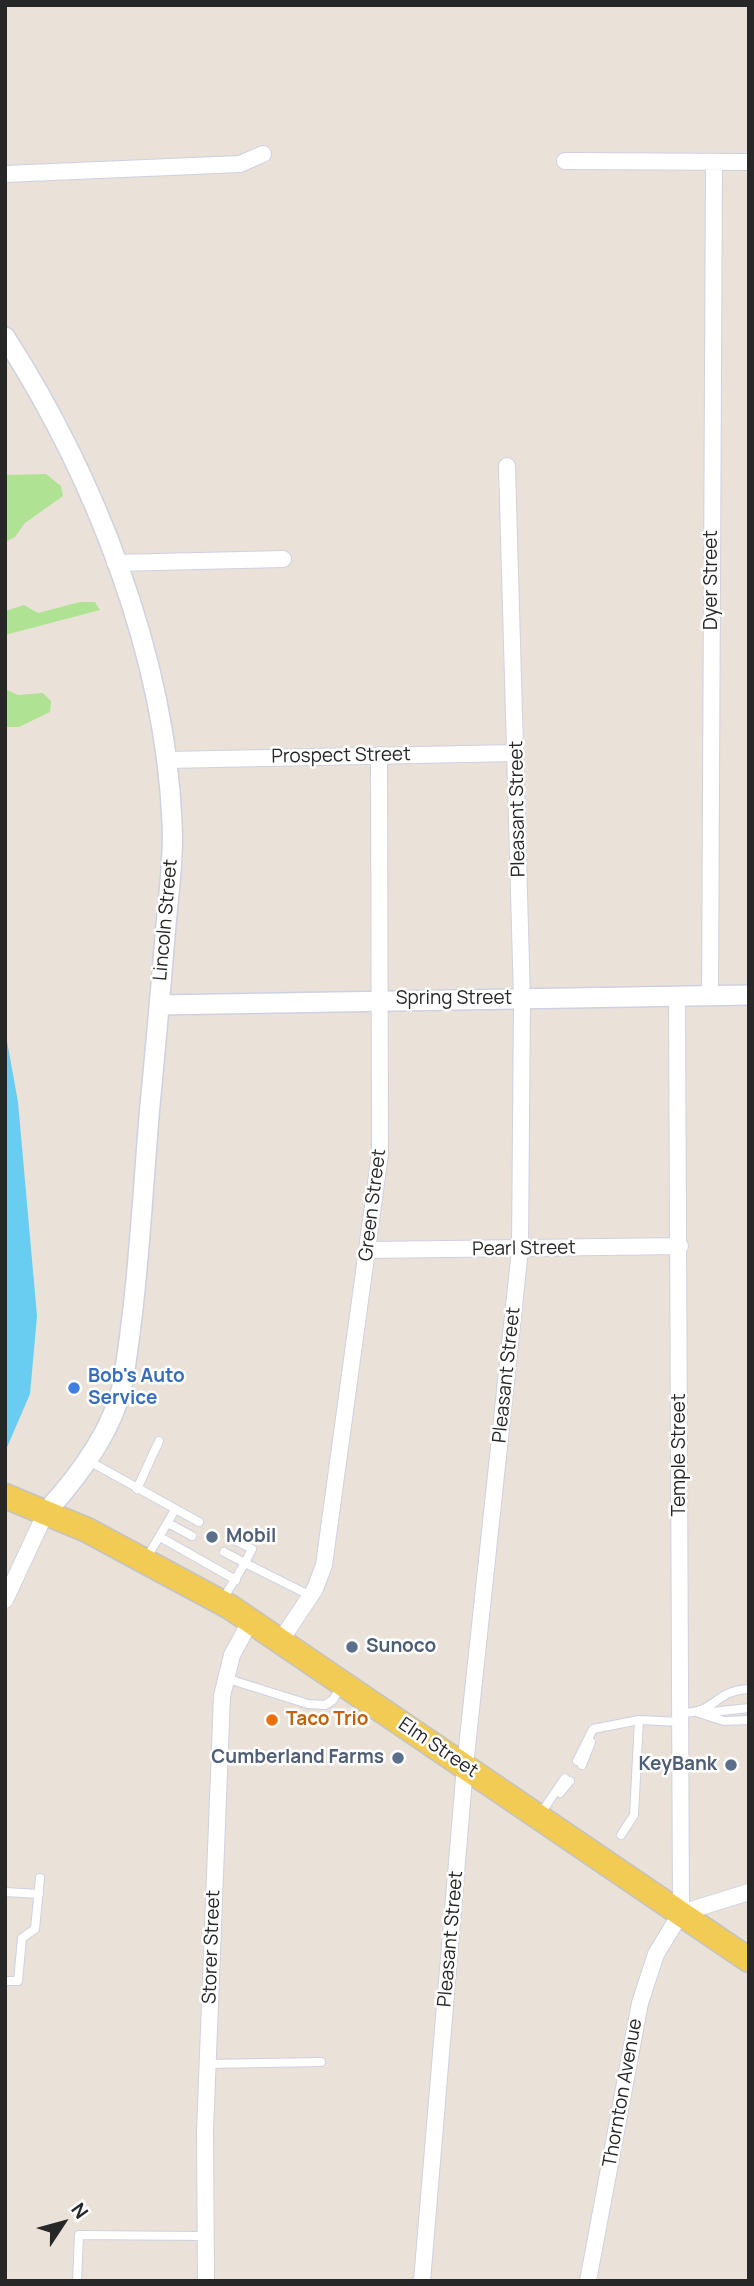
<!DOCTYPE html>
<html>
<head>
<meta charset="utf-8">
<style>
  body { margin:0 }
  #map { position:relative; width:754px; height:2286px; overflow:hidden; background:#eae2d8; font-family:Manrope,sans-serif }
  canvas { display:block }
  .frame { position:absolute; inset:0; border:7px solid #272727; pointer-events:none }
  .north { position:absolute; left:28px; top:2188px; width:70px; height:70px; -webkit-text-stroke:5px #fff; paint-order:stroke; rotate:54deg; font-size:19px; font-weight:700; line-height:28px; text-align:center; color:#272727 }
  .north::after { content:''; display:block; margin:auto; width:24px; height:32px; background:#272727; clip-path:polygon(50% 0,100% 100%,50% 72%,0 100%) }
</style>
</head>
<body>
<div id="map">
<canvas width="754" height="2286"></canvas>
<div class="frame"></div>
<div class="north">N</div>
</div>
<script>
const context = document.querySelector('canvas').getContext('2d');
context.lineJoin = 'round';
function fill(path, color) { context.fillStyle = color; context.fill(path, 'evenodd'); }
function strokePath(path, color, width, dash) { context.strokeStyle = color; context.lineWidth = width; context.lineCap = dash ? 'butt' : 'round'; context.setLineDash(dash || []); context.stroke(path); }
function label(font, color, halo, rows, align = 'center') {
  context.font = font + ' Manrope,sans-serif'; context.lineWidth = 5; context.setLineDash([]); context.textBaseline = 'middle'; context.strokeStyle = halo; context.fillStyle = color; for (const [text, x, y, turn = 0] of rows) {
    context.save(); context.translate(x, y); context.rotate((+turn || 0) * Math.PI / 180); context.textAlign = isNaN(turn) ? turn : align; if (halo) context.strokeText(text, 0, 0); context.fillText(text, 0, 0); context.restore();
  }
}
const green = new Path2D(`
  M46,474L61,486L63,496L25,523L15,537L5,542V475Z
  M80,602H95L100,610L5,635V611L24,605L38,613Z
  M5,689L18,695L43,693L51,701L50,712L19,727H5Z`);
const water = new Path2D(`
  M5,1030L18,1102L37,1316L30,1394L5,1452Z`);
const service = new Path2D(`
  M89,1461L199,1522
  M137,1489L159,1441
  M168,1523L192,1536
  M160,1537L236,1580
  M224,1552L245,1563L252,1549L231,1538
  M146,1559L175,1510
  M223,1599L245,1563L311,1596
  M225,1678L308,1704L325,1705L333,1700L341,1686
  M681,1713C717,1713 713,1691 749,1689
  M699,1713L724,1721L749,1720
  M703,1713L749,1708
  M577,1761L593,1729L639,1720
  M582,1765L591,1742
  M560,1793L570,1781
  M541,1813L565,1778
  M621,1835L634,1815L639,1720L681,1722
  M5,1892L39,1894
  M5,1981H18L22,1938L35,1929L40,1878
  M208,2064L321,2062
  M77,2281L79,2235L204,2236`);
const minor = new Path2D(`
  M565,161L749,162
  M5,174L240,164L263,154
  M115,563L283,559
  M166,760L516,753
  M710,996L714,163
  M677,997L681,1913
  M369,1250L680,1246
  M5,1600L46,1512
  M281,1640L315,1589L324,1565L380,1154L379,755
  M681,1913L749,1892
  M206,2281L205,2131L222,1696L232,1655L251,1620
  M422,2281L465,1766L520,1250L522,999L507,466
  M588,2281L640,2003L656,1954L681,1913`);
const tertiary = new Path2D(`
  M5,337C95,477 165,655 172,822C174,856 169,891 166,925C161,985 156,1045 150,1105C142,1199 138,1295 122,1387C111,1434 77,1478 46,1512
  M159,1005L749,995`);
const primary = new Path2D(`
  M5,1496L87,1530L230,1607L749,1960`);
const markers = [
  [74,1388,7,"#3f7fe0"],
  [212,1537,7,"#5c6f8a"],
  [352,1647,7,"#5c6f8a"],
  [272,1720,7,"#e8710a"],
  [398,1758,7,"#5c6f8a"],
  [731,1765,7,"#5c6f8a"]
];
const streetNames = [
  ["Dyer Street",712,580,-90],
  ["Prospect Street",341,756,-1],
  ["Pleasant Street",518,809,-91],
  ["Lincoln Street",166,920,-85],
  ["Spring Street",454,999],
  ["Green Street",373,1205,-83],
  ["Pearl Street",524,1249,-1],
  ["Pleasant Street",507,1375,-84],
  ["Temple Street",680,1455,-90],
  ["Elm Street",438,1748,34],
  ["Pleasant Street",451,1939,-85],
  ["Storer Street",212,1947,-88],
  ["Thornton Avenue",623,2093,-80]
];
const shopNames = [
  ["Bob's Auto",88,1377],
  ["Service",88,1399]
];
const serviceNames = [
  ["Mobil",226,1537],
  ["Sunoco",366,1647],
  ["Cumberland Farms",384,1758,"right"],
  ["KeyBank",717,1765,"right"]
];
const foodNames = [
  ["Taco Trio",286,1720]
];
fill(green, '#afe393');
fill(water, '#68cdf0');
strokePath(service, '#cdd1e1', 10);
strokePath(minor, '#cdd1e1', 18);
strokePath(tertiary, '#cdd1e1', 22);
strokePath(primary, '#c3c3c3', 27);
strokePath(service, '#fff', 8);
strokePath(minor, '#fff', 16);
strokePath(tertiary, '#fff', 19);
strokePath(primary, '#f2cb55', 24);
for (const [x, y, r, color] of markers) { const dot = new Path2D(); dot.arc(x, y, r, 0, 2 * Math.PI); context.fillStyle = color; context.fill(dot); strokePath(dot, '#fff', 2.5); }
label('19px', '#272727', '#fff', streetNames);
label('bold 19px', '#366cbe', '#fff', shopNames, 'left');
label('bold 19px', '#4e5e75', '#fff', serviceNames, 'left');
label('bold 19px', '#c56008', '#fff', foodNames, 'left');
</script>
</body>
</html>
